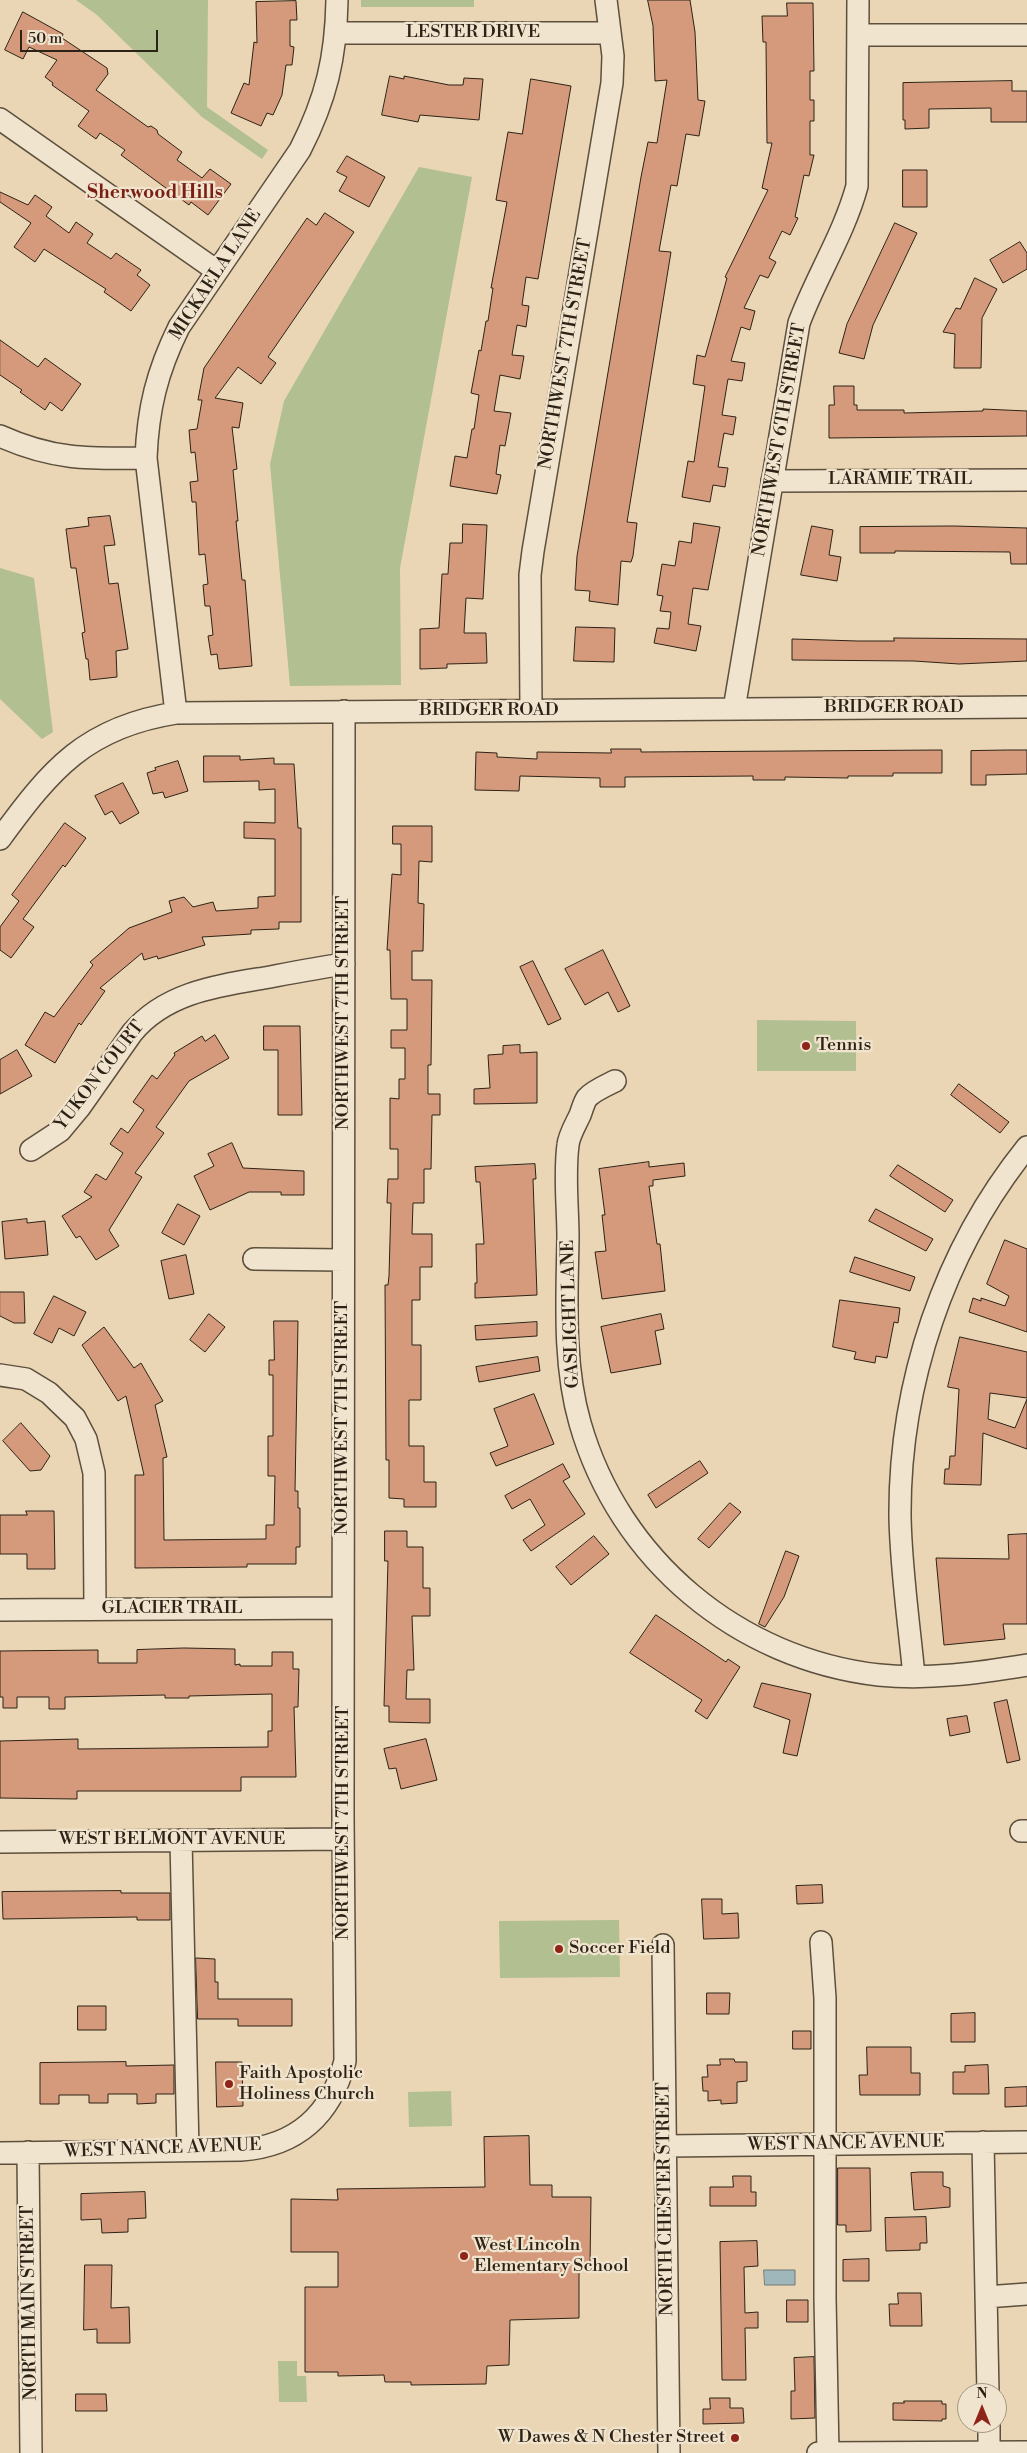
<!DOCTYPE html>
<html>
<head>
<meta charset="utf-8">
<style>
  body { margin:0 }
  #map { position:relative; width:1027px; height:2453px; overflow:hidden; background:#ead6b4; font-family:"Libre Bodoni",serif }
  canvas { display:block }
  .north { position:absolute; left:957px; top:2383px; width:50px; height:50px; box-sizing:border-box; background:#f1e4ce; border:1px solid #a39684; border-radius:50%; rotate:0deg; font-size:14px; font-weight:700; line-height:20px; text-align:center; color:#2d2216 }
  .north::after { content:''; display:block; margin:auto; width:18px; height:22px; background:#8f2418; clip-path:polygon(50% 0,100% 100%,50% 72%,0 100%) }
  .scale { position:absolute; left:20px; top:30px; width:138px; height:22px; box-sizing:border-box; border:2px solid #2d2216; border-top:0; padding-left:6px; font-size:15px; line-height:18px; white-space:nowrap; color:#2d2216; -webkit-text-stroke:4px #f1e4ce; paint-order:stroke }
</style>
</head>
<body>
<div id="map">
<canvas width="1027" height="2453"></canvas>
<div class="north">N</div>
<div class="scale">50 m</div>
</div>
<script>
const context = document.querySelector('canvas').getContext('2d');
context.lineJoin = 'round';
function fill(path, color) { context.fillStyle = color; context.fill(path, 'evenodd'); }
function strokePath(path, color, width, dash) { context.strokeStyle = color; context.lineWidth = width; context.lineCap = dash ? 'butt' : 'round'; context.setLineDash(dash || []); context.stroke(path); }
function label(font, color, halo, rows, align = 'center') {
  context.font = font + ' "Libre Bodoni",serif'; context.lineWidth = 4.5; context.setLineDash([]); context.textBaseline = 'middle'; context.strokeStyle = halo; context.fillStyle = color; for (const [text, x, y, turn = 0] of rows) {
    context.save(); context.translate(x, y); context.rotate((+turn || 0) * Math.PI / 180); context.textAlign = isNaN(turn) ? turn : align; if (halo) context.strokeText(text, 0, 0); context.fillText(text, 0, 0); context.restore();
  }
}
const green = new Path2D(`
  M76,0H208L207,107L268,150L262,159L202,117L97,15Z
  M361,0H474V7H361Z
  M419,167L472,177L400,568L401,685L290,686L270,464L284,401Z
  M0,568L34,578L53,732L42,739L0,699Z
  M757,1020L856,1021V1071H757Z
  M619,1920L620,1977L500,1978L499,1921Z
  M451,2091L452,2126L409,2127L408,2092Z
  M278,2361H297V2376H306L307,2402H279Z`);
const water = new Path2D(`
  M764,2270H795V2285H765Z`);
const building = new Path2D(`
  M648,0H690L695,32L698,100L705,101L699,136L686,134L677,186L671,185L659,251L671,252L627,522L637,523L633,556L631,562L621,561L618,605L589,601L590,591L575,590L577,556L641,177L648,142L657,143L667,80L655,81L653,26Z
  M296,1L297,20H290V46L294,47L292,65H286L282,95L273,115L267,113L261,126L231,113L244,83L249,85L254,42L257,43L256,2Z
  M787,3H813L814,71H810V100H814V121H810V155H814L809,176L804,175L795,217L798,218L790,235L782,231L769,258L776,262L768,278L760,275L744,308L755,311L750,330L741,327L731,361L745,363L742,381L728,379L722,415L736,417L733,435L724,433L718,467L728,468L725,487L713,485L710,502L682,497L688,461L694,462L705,386L693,384L697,355L705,357L727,278L725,277L768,190L762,188L772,143H767L766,42H763L762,16H787Z
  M23,12L63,34L62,38L107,68L108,74L96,90L148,127L151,126L157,130L158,134L182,152L177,160L202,178L210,169L231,184L208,215L191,202L189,205L121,155L125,150L100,133L96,139L78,126L89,111L52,85L53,83L45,77L57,60L29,47L23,59L5,50Z
  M390,76L404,79V76L449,85H463L464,78L483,79L479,120L420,115L418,122L382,115Z
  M531,79L571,86L538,279L526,277L522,305L529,306L526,327L517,325L512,355L524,356L520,379L500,375L494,411L511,413L505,446L500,445L496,474L501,475L497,494L450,486L455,456L467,458L472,429H474L479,395L471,393L479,350L481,351L486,321H488L493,288H491L507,202L496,200L508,132L522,134Z
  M1012,81V91H1027V122H991V108L929,109V128L905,129V120H903V83Z
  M347,156L385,177L369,207L339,191L347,177L337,172Z
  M903,170H927V207H903Z
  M0,192L28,205L35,195L52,207L46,216L69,233L76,222L93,234L87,243L111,259L116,253L141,270L137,275L150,285L131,311L104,292L106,289L44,249L35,262L14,247L31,223L0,202Z
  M325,213L354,232L268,357L276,363L261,384L238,367L215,398L243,403L239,428L232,427L237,469L233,470L238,521H236L242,580H245L252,666L219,669L217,654L211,655L208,636L213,635L210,606H205L203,585L208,584L205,554L199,555L196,502H192L190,482L198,481L195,452L191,453L189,430L197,429L202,400H198L204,368L307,218L316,225Z
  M895,223L917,233L873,325L864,359L839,353L847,324Z
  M1020,242L1027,253V269L1003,283L990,260Z
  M975,278L997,289L982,318L981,368H954L955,334L943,332L956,308L960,309Z
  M0,340L38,367L45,358L81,384L62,411L50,402L45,410L20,392L22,390L0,375Z
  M834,386H854V405H857V410H904V413L983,411V409L1027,411V436L829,438V405H834Z
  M110,516L115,545L104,546L109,584L118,583L128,649L116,651L117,677L90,680L88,659H86L82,633L85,632L76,568H71L66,529L89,526L88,518Z
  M694,523L720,527L708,590L693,588L688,624L701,626L696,651L654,643L657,628L669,629L671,612L660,611L663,596L657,595L662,564L675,566L679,541L691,543Z
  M463,524L487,525L483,599L466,598L464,633H486L487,663L447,664V668L420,669V629L439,628L442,574H448L450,543H462Z
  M812,526L833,530L829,555L841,557L837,581L801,575Z
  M954,526L1027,528V564H1011L1010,552L895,551V553H860V527Z
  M576,627L615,628L614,662L574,661Z
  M894,638L1027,639V661L959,664L914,661L792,660V639L858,641H894Z
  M611,749H641V752L942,750V773H893V776H848V778L785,777V780H753V776L625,777V787H600V778L520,776L519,791L475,790L476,752L497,753V757L537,759V752L611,753Z
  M1008,750H1027V774L986,775V785H971V751Z
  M204,756H240V760L274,758V764H294L298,828H301V922H279V929L251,930V934L202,937L205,945L158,959L157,956L144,960L142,953L100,988L105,991L81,1025L79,1023L55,1063L25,1045L45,1012L54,1017L93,965L90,962L129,928L172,912L169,901L184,897L193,907L213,902L216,911L258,908V897L275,896V839L244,838V822L275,823V789L259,790V781L204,782Z
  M178,761L188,791L165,798L163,792L153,794L147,773L156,770L155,768Z
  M123,783L139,813L120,824L112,811L105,815L95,796Z
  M65,823L86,838L65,867L63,865L23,919L34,927L11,958L0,950V927L19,901L12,895Z
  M393,826H432V862L419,861L418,903L424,904L423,951H412V980H432L431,1065H428V1094H440V1115H432L431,1169H424V1203H413L412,1234H432V1267H420V1300H412V1345H421V1400H409V1446H424V1482H436V1507H404V1499L389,1498V1460H386L385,1285H388L389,1276L391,1203H387L388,1179H398V1149H390V1098L399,1099V1079H405V1048H391V1030H407V999H391L390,950H387L392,874L401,875V844H393Z
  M603,950L630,1006L618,1012L608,992L585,1005L565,969Z
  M533,961L561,1019L548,1025L520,967Z
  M264,1026H300L302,1115H278V1050H264Z
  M215,1035L229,1058L189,1081L156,1127L164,1133L135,1173L142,1177L109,1230L119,1246L96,1260L80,1236L76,1238L62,1216L92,1197L84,1192L96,1174L106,1180L123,1153L110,1144L121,1128L128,1133L144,1110L133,1102L152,1075L157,1079L175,1055L174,1053L202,1036L205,1041Z
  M520,1045V1053L537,1052V1103L474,1104V1089L490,1088L488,1055L503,1054V1046Z
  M17,1050L32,1076L0,1094V1060Z
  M959,1084L1009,1122L1000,1133L951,1095Z
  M232,1143L243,1168L304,1171V1195H281V1192H249L210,1210L194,1176L214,1166L208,1154Z
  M649,1162V1167L684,1163L685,1176L653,1180V1186H649L657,1244H660L665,1291L602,1299L595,1252L606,1251L602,1215H605L599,1169Z
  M535,1164L536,1179H533L537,1295L475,1298V1283H477L476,1244H484L480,1182H476L475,1167Z
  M898,1165L953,1200L945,1212L890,1176Z
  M178,1204L200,1216L184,1245L162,1233Z
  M876,1209L933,1239L926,1251L869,1221Z
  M27,1219V1223L45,1221L48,1255L5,1259L2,1222Z
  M1005,1240L1027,1249V1332L969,1312L973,1298L981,1301V1298L1005,1306L1009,1296L987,1284Z
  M186,1255L194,1294L169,1299L161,1261Z
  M855,1257L915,1277L910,1291L850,1272Z
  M0,1292H24L25,1323H14L0,1316Z
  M54,1296L86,1312L74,1336L59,1328L52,1343L34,1334Z
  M840,1300L900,1308L898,1323L894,1322L887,1358L876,1356L875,1363L854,1359L856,1352L833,1347Z
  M209,1314L225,1327L205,1352L190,1340Z
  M661,1314L664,1329L655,1331L661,1364L611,1373L601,1327Z
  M274,1321H298L295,1491H298V1508H300V1547H296V1564H247V1567L135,1568V1475H144L126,1396L118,1401L82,1345L104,1327L134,1368L141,1363L163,1401L155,1405L167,1457L163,1458L164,1540L266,1539V1525H274L275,1476H268V1436H273V1375H269V1360H274Z
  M537,1322V1336L476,1340L475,1326Z
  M960,1337L1027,1352V1398L990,1393L988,1419L1015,1428L1027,1399V1449L983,1433L981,1485L944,1484L945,1469H949L950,1456H955L959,1389L948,1387Z
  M538,1357L540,1371L479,1382L476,1367Z
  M534,1394L554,1444L496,1466L490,1453L508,1446L494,1409Z
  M21,1423L50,1456L41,1470L30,1471L3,1441Z
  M700,1461L708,1473L656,1508L648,1495Z
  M563,1464L570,1477L563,1481L585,1514L531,1551L523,1540L545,1525L530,1499L512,1509L505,1496Z
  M730,1503L741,1512L709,1548L698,1539Z
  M26,1511H54L55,1569H27V1554H0V1515H27Z
  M385,1531H407V1547H423V1588H430V1616H412L414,1670H407L406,1699H430V1723L389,1722V1706H384L388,1561H385Z
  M1027,1534V1624H1003L1005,1639L944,1645L936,1558L1009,1559L1008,1535Z
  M594,1536L609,1554L571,1585L556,1567Z
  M786,1551L799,1556L784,1597L765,1627L759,1624Z
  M656,1615L726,1662L728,1659L740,1667L707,1719L695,1711L702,1700L630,1653Z
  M184,1648L235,1649V1665L240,1664V1666H272V1652H293V1669H299L298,1707H294L296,1777H241V1791H77V1799L0,1798V1741L78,1739V1749L268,1747V1731H272V1694L189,1696V1698H165V1695L65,1697V1709H49V1697H17V1708H3V1697H0V1651L98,1650V1663H137V1650Z
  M762,1683L811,1694L797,1756L783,1753L790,1720L754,1707Z
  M1007,1700L1020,1760L1007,1763L994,1703Z
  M967,1716L970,1732L950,1736L947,1719Z
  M426,1739L437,1780L401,1789L396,1768L389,1769L384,1749Z
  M822,1885L823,1903L797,1904L796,1886Z
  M121,1891V1893H170V1920H137V1917L3,1919L2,1892Z
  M702,1899H722V1914L738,1913L739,1938L704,1939Z
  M196,1958L215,1959V1982H218V1999H292V2026H238V2019H198Z
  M707,1993H730L729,2014H707Z
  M78,2006H106V2030H78Z
  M975,2013V2042H951V2014Z
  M793,2031H811V2049H793Z
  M867,2047H911V2073H920V2095H860L859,2075H867Z
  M720,2059H734L735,2062H747V2081L737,2082V2103L721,2104V2100L708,2101V2091H703L702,2077H708L707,2065H720Z
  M126,2062V2066L174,2065V2094H156V2103L137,2104V2094H108V2103H89V2095H59V2104H40V2063Z
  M216,2062H242L243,2106L217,2107Z
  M988,2065L989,2094H953V2072H965V2066Z
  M1027,2087V2106L1005,2107V2088Z
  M529,2136L530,2185H552V2197H591L590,2265L579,2266V2318L510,2320L509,2365L487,2366L486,2384L411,2385V2382H385L384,2375L338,2376V2372H305V2287H338V2252H291V2199L338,2200L337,2189L485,2187L484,2137Z
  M838,2168H870L871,2231L846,2232V2225H838Z
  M920,2172H943V2186L950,2188V2207L914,2210L911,2173Z
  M733,2176H751V2192H756V2206H710V2187H733Z
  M145,2192L146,2218L128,2219V2232L102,2233L101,2219L81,2220V2194Z
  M926,2217L927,2243H920V2250L886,2251L885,2218Z
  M757,2241L758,2266L744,2267L745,2313L758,2312V2328H745L746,2380H722L720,2242Z
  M869,2259V2281H843V2260Z
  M85,2265H112L111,2308L129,2307L130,2343H97V2329L84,2330Z
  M898,2293H921L922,2326H890L889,2304H898Z
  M787,2300H808V2322H787Z
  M814,2357L815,2418L791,2419V2391H795L794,2358Z
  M76,2394H106L107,2411H76Z
  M710,2398H730V2408H743L744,2423L703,2424V2409H710Z
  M904,2401H942V2404H946V2419H942V2421L893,2420V2403H904Z`);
const minor = new Path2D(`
  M337,33H610
  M858,35H1027
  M0,119L217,271
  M0,436C53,460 89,459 146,458
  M772,481L1027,480
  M734,709L799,323C816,277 844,234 857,186L858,0
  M531,710L530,575L533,551L612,83L613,56L606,0
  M176,713L146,458C148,408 157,372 179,327L300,150C326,99 336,58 337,0
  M0,839C51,769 86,727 176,713L1027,707
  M615,1081C607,1085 593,1091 587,1098C584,1102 582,1110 580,1115C576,1124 569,1135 568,1145C564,1175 568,1208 568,1238C567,1299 563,1364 580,1423C619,1560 738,1659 879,1675C928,1680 978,1673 1027,1665
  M31,1150L60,1131L80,1107L132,1033C165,993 216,986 264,978C291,973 317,968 344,964
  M254,1259L343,1260
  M0,1375L26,1379L49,1393L75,1418L86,1439L94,1473L95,1609
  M0,1610L343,1608
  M914,1676C909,1623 901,1570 900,1517C899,1384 944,1250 1027,1147
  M1021,1831H1027
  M181,1840L188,2150
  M0,1842L343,1839
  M821,1942L825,1998V2298L828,2453
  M663,1945L669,2453
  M983,2142L988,2393
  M666,2146L1027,2142
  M28,2152L31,2453
  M0,2153L241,2150C297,2146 331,2115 345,2061L343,1816L344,711
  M986,2297L1027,2294
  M989,2423V2453
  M818,2453L1027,2452`);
const markers = [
  [806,1046,5,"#8f2418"],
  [559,1949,5,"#8f2418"],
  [229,2084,5,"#8f2418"],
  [464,2256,5,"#8f2418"],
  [735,2438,5,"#8f2418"]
];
const streetNames = [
  ["LESTER DRIVE",473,33],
  ["MICKAELA LANE",216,275,-57],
  ["NORTHWEST 7TH STREET",566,354,-80],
  ["NORTHWEST 6TH STREET",780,440,-80],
  ["LARAMIE TRAIL",900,480],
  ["BRIDGER ROAD",894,708],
  ["BRIDGER ROAD",489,711],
  ["NORTHWEST 7TH STREET",344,1013,-90],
  ["YUKON COURT",100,1076,-52],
  ["GASLIGHT LANE",571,1314,-92],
  ["NORTHWEST 7TH STREET",343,1418,-90],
  ["GLACIER TRAIL",172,1609],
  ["NORTHWEST 7TH STREET",344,1823,-90],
  ["WEST BELMONT AVENUE",172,1840],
  ["WEST NANCE AVENUE",846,2144,-1],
  ["WEST NANCE AVENUE",163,2149,-2],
  ["NORTH CHESTER STREET",666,2199,-91],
  ["NORTH MAIN STREET",30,2303,-91]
];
const poiNames = [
  ["Tennis",816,1046],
  ["Soccer Field",569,1949],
  ["Faith Apostolic",239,2074],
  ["Holiness Church",239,2095],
  ["West Lincoln",474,2246],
  ["Elementary School",474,2267],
  ["W Dawes & N Chester Street",725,2438,"right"]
];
const neighbourhoodNames = [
  ["Sherwood Hills",155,193]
];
fill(green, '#b1bf91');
fill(water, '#9fb6ba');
strokePath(water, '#717b78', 1);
fill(building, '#d59a7c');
strokePath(building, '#2d2216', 1);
strokePath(minor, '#5c4f3e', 24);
strokePath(minor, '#f1e4ce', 21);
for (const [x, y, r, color] of markers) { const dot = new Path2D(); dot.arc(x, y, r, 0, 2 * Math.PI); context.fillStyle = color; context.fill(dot); strokePath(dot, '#f1e4ce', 2); }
label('18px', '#2d2216', '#f1e4ce', streetNames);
label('18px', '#2d2216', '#f1e4ce', poiNames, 'left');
label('bold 19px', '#7a1f14', '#f1e4ce', neighbourhoodNames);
</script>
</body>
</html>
